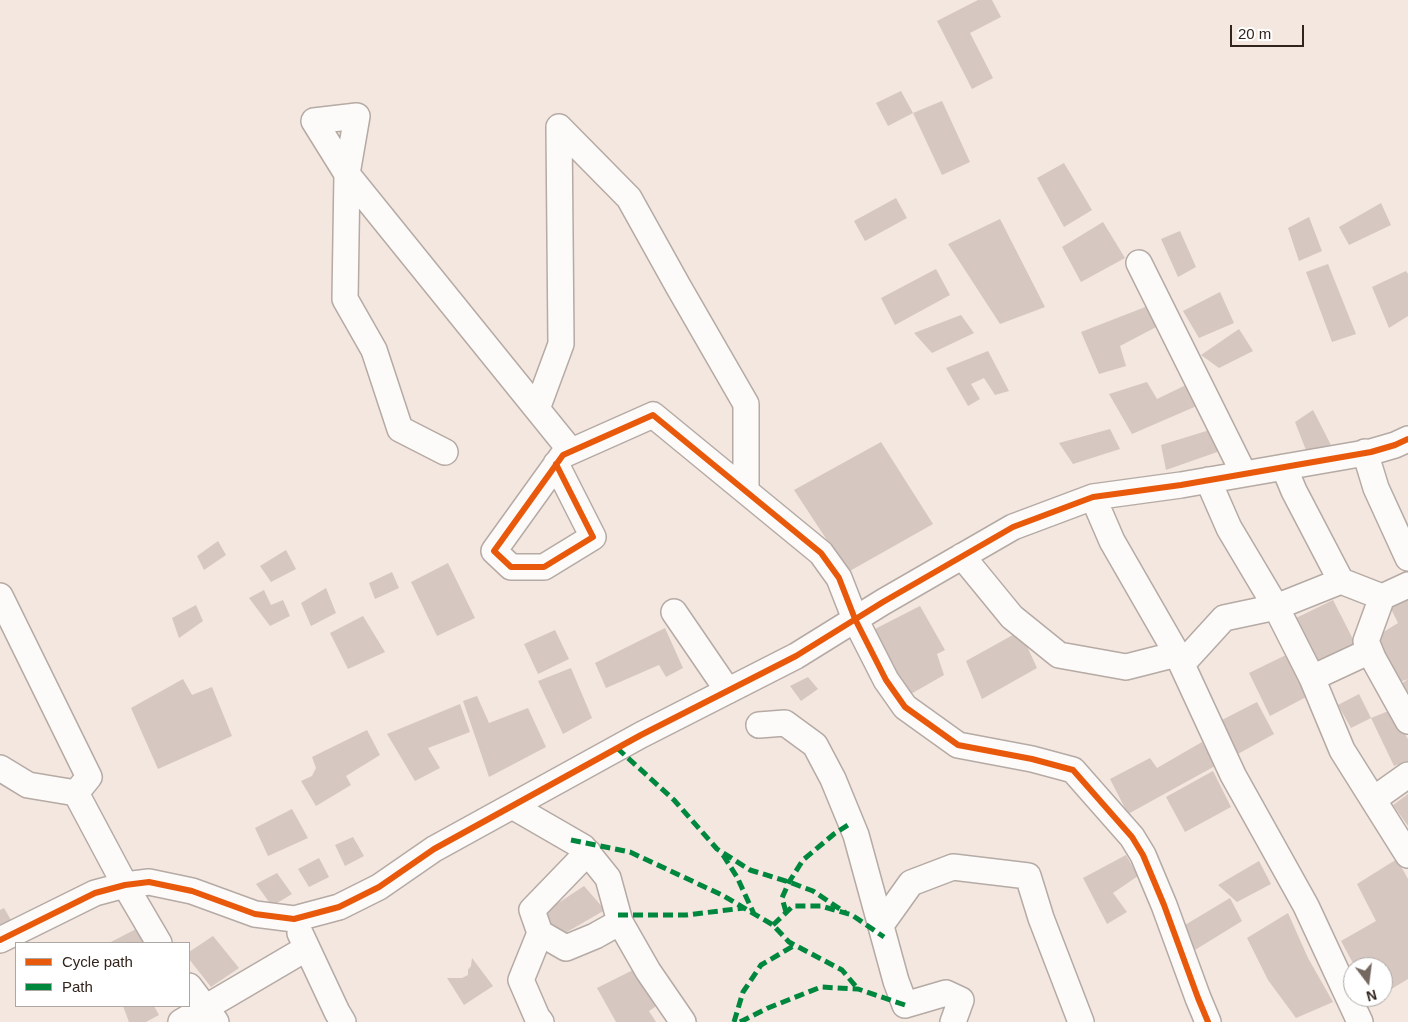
<!DOCTYPE html>
<html>
<head>
<meta charset="utf-8">
<style>
  body { margin:0 }
  #map { position:relative; width:1408px; height:1022px; overflow:hidden; background:#f3e7e0; font-family:Helvetica,sans-serif }
  canvas { display:block }
  .legend { position:absolute; left:15px; top:942px; width:175px; height:65px; box-sizing:border-box; background:#fff; border:1px solid #ada7a4; margin:0; padding:6px 9px; list-style:none; font-size:15px; color:#31241c }
  .legend li { display:flex; align-items:center; gap:10px; height:25px }
  .legend b { width:25px; border:1px solid #ada7a4 }
  .north { position:absolute; left:1343px; top:957px; width:50px; height:50px; box-sizing:border-box; background:#fff; border:1px solid #ada7a4; border-radius:50%; rotate:165deg; font-size:14px; font-weight:700; line-height:20px; text-align:center; color:#31241c }
  .north::after { content:''; display:block; margin:auto; width:18px; height:22px; background:#756861; clip-path:polygon(50% 0,100% 100%,50% 72%,0 100%) }
  .scale { position:absolute; left:1230px; top:25px; width:74px; height:22px; box-sizing:border-box; border:2px solid #31241c; border-top:0; padding-left:6px; font-size:15px; line-height:18px; white-space:nowrap; color:#31241c; -webkit-text-stroke:4px #fff; paint-order:stroke }
</style>
</head>
<body>
<div id="map">
<canvas width="1408" height="1022"></canvas>
<ul class="legend">
<li><b style="height:6px;background:#e8590c"></b>Cycle path</li>
<li><b style="height:6px;background:#00873e"></b>Path</li>
</ul>
<div class="north">N</div>
<div class="scale">20 m</div>
</div>
<script>
const context = document.querySelector('canvas').getContext('2d');
context.lineJoin = 'round';
function fill(path, color) { context.fillStyle = color; context.fill(path, 'evenodd'); }
function strokePath(path, color, width, dash) { context.strokeStyle = color; context.lineWidth = width; context.lineCap = dash ? 'butt' : 'round'; context.setLineDash(dash || []); context.stroke(path); }
const building = new Path2D(`
  M978,0H992L1001,17L970,33L993,78L972,89L937,21Z
  M901,91L913,113L888,126L876,103Z
  M942,101L970,162L942,175L913,113Z
  M1064,163L1092,210L1064,227L1037,178Z
  M896,198L907,218L865,241L854,221Z
  M1381,203L1391,225L1349,245L1339,227Z
  M1309,217L1322,251L1299,261L1288,228Z
  M1000,219L1045,307L1000,324L948,244Z
  M1103,222L1125,258L1081,282L1062,247Z
  M1180,231L1196,267L1178,277L1161,239Z
  M1328,264L1356,334L1332,342L1306,272Z
  M936,269L950,295L895,325L881,298Z
  M1406,271L1408,274V316L1389,328L1372,287Z
  M1220,292L1234,323L1199,338L1183,311Z
  M1153,304L1160,325L1120,346L1126,366L1099,374L1081,332Z
  M961,315L974,333L932,353L914,333Z
  M1239,329L1253,351L1219,368L1201,355Z
  M988,351L1009,391L995,395L984,378L971,384L980,399L968,406L946,368Z
  M1147,382L1157,399L1186,385L1199,405L1132,434L1109,394Z
  M1313,410L1332,447L1309,458L1295,422Z
  M1216,428L1220,451L1166,470L1161,445Z
  M1110,429L1120,449L1073,464L1059,443Z
  M881,442L933,524L848,572L794,490Z
  M218,541L226,555L204,570L197,556Z
  M286,550L296,569L271,582L260,566Z
  M448,563L475,618L437,636L411,582Z
  M392,572L399,588L375,599L369,583Z
  M326,588L336,613L311,626L301,603Z
  M264,590L271,605L283,600L290,616L270,626L249,598Z
  M1408,597V679L1397,683L1377,636L1398,623L1389,605Z
  M1333,600L1356,645L1315,661L1294,619Z
  M196,605L203,621L179,638L172,618Z
  M920,606L945,650L937,654L944,675L909,695L871,631Z
  M363,616L385,652L348,669L330,633Z
  M665,628L683,668L666,677L659,665L606,688L595,663Z
  M555,630L569,659L538,674L524,644Z
  M1020,631L1037,668L982,699L966,661Z
  M1288,654L1310,695L1270,716L1249,673Z
  M571,668L592,718L563,734L538,681Z
  M808,677L818,689L801,701L790,686Z
  M183,679L192,695L212,687L232,736L158,769L131,708Z
  M1408,679V702L1401,684Z
  M1359,694L1371,718L1351,728L1338,705Z
  M477,696L489,723L528,708L546,747L489,777L463,701Z
  M1257,702L1274,734L1236,755L1220,721Z
  M460,704L470,732L428,748L440,768L415,781L387,734Z
  M1391,710L1408,739V761L1394,766L1371,718Z
  M367,730L380,755L346,776L351,785L316,806L301,781L312,776L316,768L312,757Z
  M1202,742L1215,766L1128,814L1110,779L1150,758L1157,768Z
  M1213,771L1231,807L1185,832L1166,797Z
  M1408,794V826L1393,805Z
  M292,809L308,838L268,856L255,828Z
  M353,837L364,856L345,866L335,845Z
  M1126,855L1138,876L1113,893L1127,912L1107,924L1083,878Z
  M319,858L329,877L309,887L298,869Z
  M1397,859L1408,879V979L1383,994V967H1355L1341,941L1376,921L1357,884Z
  M1259,861L1271,884L1237,902L1218,885Z
  M277,873L292,894L272,906L256,884Z
  M584,886L605,910L560,936L543,913Z
  M1230,898L1242,921L1195,950L1185,925Z
  M4,908L11,920L0,925V910Z
  M1288,913L1308,958L1333,1002L1296,1018L1268,980L1247,938Z
  M136,929L146,943H109Z
  M213,936L239,968L211,987L189,959V952Z
  M472,958L493,986L464,1005L447,978H462L468,975V970L471,966Z
  M637,968L658,1005L649,1011L656,1022H616L597,988Z
  M123,1006H154L159,1015L146,1022H129Z`);
const minor = new Path2D(`
  M1139,263L1244,474
  M571,451L537,409L561,344L559,127L629,198L678,286L746,404V491
  M445,452L400,429L374,350L345,299L347,174L357,116L314,121L347,174L537,409
  M1365,452L1376,488L1408,558
  M556,464L593,537L544,567H511L494,551L563,455L653,415L821,553L839,578L855,619L886,680L905,707L958,745L1032,759L1073,770L1132,837L1143,855L1164,905L1198,998L1208,1022
  M1208,480L1229,528L1276,607L1312,678L1342,750L1408,855
  M1093,497L1112,541L1177,654L1233,775L1306,906L1360,1022
  M962,556L1012,617L1059,655L1126,667L1177,654
  M1341,581L1382,597L1408,585
  M0,596L89,777L76,793
  M1382,597L1366,641L1373,658L1408,721
  M674,612L728,691
  M1182,664L1224,618L1276,607L1341,581L1294,491L1284,467
  M1312,678L1370,651
  M759,725L785,723L815,745L833,779L856,835L896,981L905,1005L946,993L961,1000L953,1022
  M0,768L28,785L76,793
  M76,793L125,885L159,943
  M1374,799L1408,775
  M512,806L583,847L608,878L620,922L648,971L683,1022
  M881,925L911,883L953,867L1028,876L1041,918L1081,1022
  M300,933L337,1012L343,1022
  M540,933L532,910L588,852
  M0,940L95,893L125,885L149,882L192,891L255,914L294,919L339,907L379,887L434,849L641,735L796,656L883,602L1013,527L1093,497L1181,485L1371,452L1395,445L1408,439
  M189,986L216,1022
  M181,1022L307,948
  M541,1022L537,1017L521,980L540,933L566,948L595,936L620,922`);
const quiet = new Path2D(`
  M617,748L674,800L717,849L750,870L789,882L813,891L846,913
  M571,840L630,852L722,895L773,925L789,942L842,970L858,989
  M723,855L737,877L754,914
  M786,912L782,898L789,882L803,860L834,834L851,823
  M618,915H686L744,908
  M773,925L793,906H821L852,915L884,937
  M734,1022L743,992L761,965L795,945
  M740,1022L768,1008L821,987L858,989L905,1005`);
const cycleway = new Path2D(`
  M556,464L593,537L544,567H511L494,551L563,455L653,415L821,553L839,578L855,619L886,680L905,707L958,745L1032,759L1073,770L1132,837L1143,855L1164,905L1198,998L1208,1022
  M0,940L95,893L125,885L149,882L192,891L255,914L294,919L339,907L379,887L434,849L641,735L796,656L883,602L1013,527L1093,497L1181,485L1371,452L1395,445L1408,439`);
fill(building, '#d6c7c0');
strokePath(minor, '#b5aaa4', 28);
strokePath(minor, '#fdfbfa', 25);
strokePath(quiet, '#00873e', 5, [10, 5]);
strokePath(cycleway, '#e8590c', 6);
</script>
</body>
</html>
